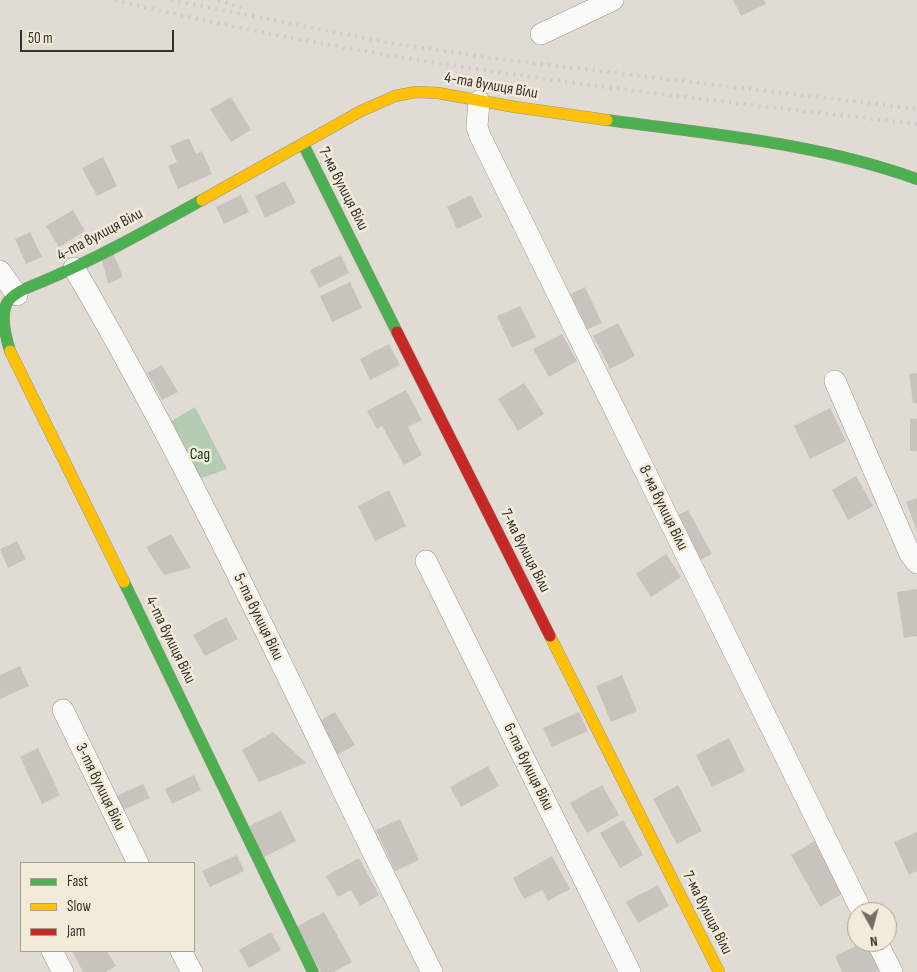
<!DOCTYPE html>
<html>
<head>
<meta charset="utf-8">
<style>
  body { margin:0 }
  #map { position:relative; width:917px; height:972px; overflow:hidden; background:#e0dcd3; font-family:"Sofia Sans Condensed",sans-serif }
  canvas { display:block }
  .legend { position:absolute; left:20px; top:862px; width:175px; height:90px; box-sizing:border-box; background:#f3ebda; border:1px solid #a7a194; margin:0; padding:6px 9px; list-style:none; font-size:15px; color:#35322c }
  .legend li { display:flex; align-items:center; gap:10px; height:25px }
  .legend b { width:25px; border:1px solid #a7a194 }
  .north { position:absolute; left:847px; top:902px; width:50px; height:50px; box-sizing:border-box; background:#f3ebda; border:1px solid #a7a194; border-radius:50%; rotate:173deg; font-size:14px; font-weight:700; line-height:20px; text-align:center; color:#35322c }
  .north::after { content:''; display:block; margin:auto; width:18px; height:22px; background:#716e66; clip-path:polygon(50% 0,100% 100%,50% 72%,0 100%) }
  .scale { position:absolute; left:20px; top:30px; width:154px; height:22px; box-sizing:border-box; border:2px solid #35322c; border-top:0; padding-left:6px; font-size:15px; line-height:18px; white-space:nowrap; color:#35322c; -webkit-text-stroke:4px #f3ebda; paint-order:stroke }
</style>
</head>
<body>
<div id="map">
<canvas width="917" height="972"></canvas>
<ul class="legend">
<li><b style="height:6px;background:#4caf50"></b>Fast</li>
<li><b style="height:6px;background:#ffc107"></b>Slow</li>
<li><b style="height:6px;background:#c62828"></b>Jam</li>
</ul>
<div class="north">N</div>
<div class="scale">50 m</div>
</div>
<script>
const context = document.querySelector('canvas').getContext('2d');
context.lineJoin = 'round';
function fill(path, color) { context.fillStyle = color; context.fill(path, 'evenodd'); }
function strokePath(path, color, width, dash) { context.strokeStyle = color; context.lineWidth = width; context.lineCap = dash ? 'butt' : 'round'; context.setLineDash(dash || []); context.stroke(path); }
function label(font, color, halo, rows, align = 'center') {
  context.font = font + ' "Sofia Sans Condensed",sans-serif'; context.lineWidth = 5; context.setLineDash([]); context.textBaseline = 'middle'; context.strokeStyle = halo; context.fillStyle = color; for (const [text, x, y, turn = 0] of rows) {
    context.save(); context.translate(x, y); context.rotate((+turn || 0) * Math.PI / 180); context.textAlign = isNaN(turn) ? turn : align; if (halo) context.strokeText(text, 0, 0); context.fillText(text, 0, 0); context.restore();
  }
}
const green = new Path2D(`
  M195,407L227,469L193,481L165,425Z`);
const building = new Path2D(`
  M733,0H764L766,4L741,16Z
  M231,97L251,130L231,142L210,109Z
  M189,138L196,154L202,151L212,174L178,189L168,166L177,162L170,146Z
  M103,157L117,186L97,196L82,168Z
  M285,181L296,203L265,218L255,196Z
  M241,195L249,212L224,224L216,207Z
  M471,195L482,217L457,229L447,207Z
  M73,210L85,231L59,247L46,226Z
  M30,232L42,257L26,264L15,239Z
  M113,253L123,277L108,284L102,260Z
  M341,255L349,273L319,288L310,270Z
  M350,282L362,308L332,322L320,296Z
  M585,287L602,323L581,332L565,297Z
  M520,306L536,337L512,348L497,316Z
  M618,323L635,356L610,369L593,336Z
  M562,334L577,361L549,377L533,349Z
  M389,344L400,365L370,380L360,359Z
  M162,365L178,392L162,400L147,373Z
  M917,373V403H913L909,374Z
  M524,383L544,414L518,431L498,399Z
  M406,390L422,420L408,427L422,455L404,465L382,426L377,429L367,411Z
  M830,408L846,441L810,459L794,426Z
  M910,418L917,419V451H910Z
  M856,476L873,506L848,520L832,490Z
  M389,490L406,526L375,541L358,506Z
  M917,498V531L906,502Z
  M688,510L712,554L698,561L674,517Z
  M171,534L191,568L164,575L146,547Z
  M17,541L26,559L8,568L0,549Z
  M666,554L681,577L651,597L636,574Z
  M917,589V636L904,638L897,592Z
  M226,617L238,639L205,656L193,635Z
  M20,666L29,686L0,699V675Z
  M622,675L637,711L611,722L596,686Z
  M335,712L355,745L332,758L314,724Z
  M579,712L588,731L552,747L543,728Z
  M273,732L306,763L259,782L242,750Z
  M729,738L745,771L712,787L696,755Z
  M38,748L60,795L42,804L20,757Z
  M488,766L499,786L461,807L450,787Z
  M194,775L201,790L172,804L165,789Z
  M143,784L150,798L118,812L112,798Z
  M602,785L619,815L587,833L570,803Z
  M678,785L702,831L677,844L653,799Z
  M281,811L296,841L264,857L249,826Z
  M400,819L419,860L395,871L376,830Z
  M623,820L643,855L620,868L600,833Z
  M917,832V871L909,875L894,842Z
  M816,840L845,892L820,907L791,855Z
  M237,855L244,871L210,887L202,871Z
  M552,856L570,889L548,901L542,890L524,899L513,878Z
  M359,858L379,895L360,906L351,890L338,897L326,876Z
  M658,885L669,906L638,923L626,902Z
  M324,912L352,962L334,972H321L296,927Z
  M271,932L281,950L249,968L239,950Z
  M864,942H869L882,969L875,972H842L835,956Z
  M72,951H107L116,966L106,972H83Z`);
const street = new Path2D(`
  M541,34L613,0
  M479,101L477,127L480,136L862,912
  M74,268C207,495 314,737 432,972
  M0,271L17,295
  M835,381L910,554L917,563
  M426,561L630,972
  M63,710L138,863
  M877,942L892,972
  M52,951L63,972
  M181,951L192,972`);
const fast = new Path2D(`
  M607,120C711,134 817,143 917,179
  M303,144L397,332
  M10,351C6,338 0,316 7,303C14,291 35,285 46,280C100,257 151,228 202,200
  M124,582L313,972`);
const slow = new Path2D(`
  M202,200L361,111L395,96L416,92L438,93L515,107L607,120
  M10,351L124,582
  M550,636L719,972`);
const jam = new Path2D(`
  M397,332L550,636`);
const rail = new Path2D(`
  M115,0C379,64 648,93 917,124
  M171,0L390,43L483,57L917,109
  M218,0L246,9`);
const streetNames = [
  ["4-та вулиця Віли",491,86,10],
  ["7-ма вулиця Віли",343,189,63],
  ["4-та вулиця Віли",100,235,-28],
  ["8-ма вулиця Віли",663,508,64],
  ["7-ма вулиця Віли",525,551,63],
  ["5-та вулиця Віли",258,617,64],
  ["4-та вулиця Віли",170,640,64],
  ["6-та вулиця Віли",528,767,64],
  ["3-тя вулиця Віли",100,787,64],
  ["7-ма вулиця Віли",707,913,63]
];
const parkNames = [
  ["Сад",200,455]
];
fill(green, '#b5ccb3');
fill(building, '#c8c4bd');
strokePath(street, '#99968f', 22);
strokePath(fast, '#99968f', 12);
strokePath(slow, '#99968f', 12);
strokePath(jam, '#99968f', 12);
strokePath(street, '#fafaf8', 21);
strokePath(fast, '#4caf50', 11);
strokePath(slow, '#ffc107', 11);
strokePath(jam, '#c62828', 11);
strokePath(rail, '#d0cecc', 4, [2.5, 5]);
label('16px', '#35322c', '#f3ebda', streetNames);
label('16px', '#0c3b19', '#f3ebda', parkNames);
</script>
</body>
</html>
